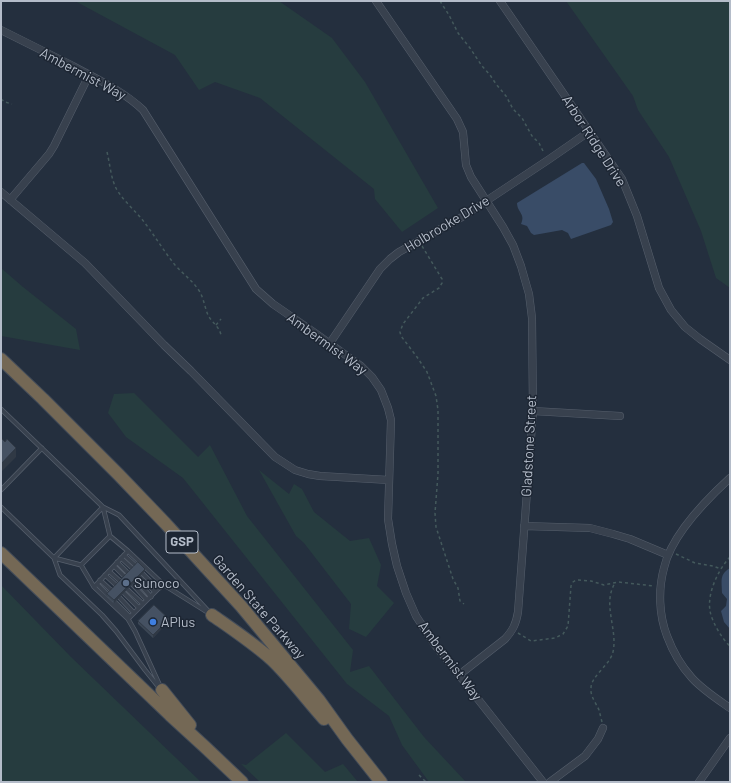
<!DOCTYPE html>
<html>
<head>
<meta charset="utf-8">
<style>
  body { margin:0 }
  #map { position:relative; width:731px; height:783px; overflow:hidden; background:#242f3e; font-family:Barlow,sans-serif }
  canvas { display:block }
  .frame { position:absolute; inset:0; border:2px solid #b4bcc9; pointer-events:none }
</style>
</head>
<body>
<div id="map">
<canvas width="731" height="783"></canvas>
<div class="frame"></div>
</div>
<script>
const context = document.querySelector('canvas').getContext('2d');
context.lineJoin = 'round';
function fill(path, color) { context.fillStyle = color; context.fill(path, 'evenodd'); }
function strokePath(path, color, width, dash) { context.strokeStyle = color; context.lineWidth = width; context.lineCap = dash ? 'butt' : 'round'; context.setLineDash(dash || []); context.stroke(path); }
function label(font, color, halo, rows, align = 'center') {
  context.font = font + ' Barlow,sans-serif'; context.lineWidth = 3; context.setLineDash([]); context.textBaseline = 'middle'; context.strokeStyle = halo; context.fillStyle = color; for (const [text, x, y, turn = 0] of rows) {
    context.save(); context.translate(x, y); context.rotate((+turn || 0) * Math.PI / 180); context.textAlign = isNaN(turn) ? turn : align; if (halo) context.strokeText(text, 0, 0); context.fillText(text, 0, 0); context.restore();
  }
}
const green = new Path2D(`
  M75,1H279L332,38L365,82L438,208L402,232L375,199L374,189L260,98L215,82L199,90L175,55Z
  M566,1H730V288L716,278L701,231L669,157L638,110L633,96Z
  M1,268L23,287L76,329L80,350L1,336Z
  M134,393L198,457L210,445L247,516L353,650L350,672L369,666L424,737L466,782H429L402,745L389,716L347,684L183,478L126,437L108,413L114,394Z
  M259,470L289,494L294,484L302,489L314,512L350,541L369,538L381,565L377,586L394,603L366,637L349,629L351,604L304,543L296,536Z
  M1,585L71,657L201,782H1Z
  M286,733L325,772L343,764L358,782H260L241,764L246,765Z`);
const water = new Path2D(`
  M582,163H584L596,179L609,209L613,222L611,225L571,239L568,233L562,230L551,232L534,235L531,233L527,226L521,224C526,214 517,212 517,203Z
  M730,568V629L724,622L721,611L726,606L727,599L722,593C722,580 719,575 730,568Z`);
const path = new Path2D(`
  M440,1L449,15L458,33L470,48L482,66L490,75L496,84L506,96L513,109L522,118L532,136L539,143L544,153
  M1,99L5,102L12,104
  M107,152C110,164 111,180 117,190C124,201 133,209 141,218C153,233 163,250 175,265C184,275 193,281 200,292C204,300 205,308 208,315C212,323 219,326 221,335
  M422,246L442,279V283L439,288L423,298L403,324L400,332L401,336L417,357L427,372L436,396L438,410V474L435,513L436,527L453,579L458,588L460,601L464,604
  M216,325L221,319
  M676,554L695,563L713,566L721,569
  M730,557C718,570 707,593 710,611C712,622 722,639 730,646
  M518,633L531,641L555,638L563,634L568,626L571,586L573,582L576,580H579L591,581L604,585L618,582L654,586
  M602,722C601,718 600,714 599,710C596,703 590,696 591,688C591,676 610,665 613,652C618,629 602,604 615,583
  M419,775L426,782`);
const service = new Path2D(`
  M1,409L103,507L119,515L211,614
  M1,490L42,448
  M1,507L54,558L60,575L102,615L116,631L145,670L157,685
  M103,507L54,558L81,565L94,587L128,619L135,631L161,688
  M103,507L110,536L128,551L164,585L207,612
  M124,555L136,566
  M121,558L133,569
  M117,562L129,574
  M81,565L110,536
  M114,566L125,577
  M109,571L121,582
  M142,573L158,589
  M105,575L117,586
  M139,576L155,592
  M100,580L112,591
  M136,580L151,597
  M97,584L108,595
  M132,584L147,600
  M94,587L128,551
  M127,589L143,604
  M124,593L139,608
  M119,597L134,613
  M115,602L130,617
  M128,619L158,589L164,585`);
const minor = new Path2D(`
  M376,1L457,119L463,132L466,165L471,177L503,227L513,245L521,266L529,294L532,318L533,411L518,612C516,624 513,630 505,639L459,675
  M500,1L622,179L637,216L659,288L671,310L685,327L700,339L730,360
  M1,30C25,42 49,54 73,66C97,79 123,91 143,110L256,289L273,304L315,333L361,366L372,377L381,390L388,408L391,420L388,519L392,544L397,566L406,593L416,616L435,645L459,675L543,782
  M1,192L85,263L164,345L191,371L275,457L295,470L308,474L320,476L389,480
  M10,200L49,154L54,146L89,75
  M330,343L380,269L390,259L399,252L462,217L548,160L590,131
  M533,411L620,416
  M730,478C706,500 671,536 664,568C658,590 659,615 667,636C673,652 681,666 692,678C703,690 717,699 730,708
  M524,526L590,528L613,534L630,539L668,555
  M550,782L585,756L598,739L603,728
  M699,782L730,738`);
const motorway = new Path2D(`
  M1,359L43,399L119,475L165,523L241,606L319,700L347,739L381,782
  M1,553L170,715L205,747L242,782
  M212,615C232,629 253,643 271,659C290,677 306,699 324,719
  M162,690L190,725`);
const wall = new Path2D(`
  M145,571L114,603L107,596V594Z
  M138,621H169L153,638L138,624Z`);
const shadedWall = new Path2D(`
  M2,428V437L1,439V430Z
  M16,448V457L1,472V464Z
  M145,569V571L114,603V600Z
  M169,619V621L153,638V635Z`);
const building = new Path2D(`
  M1,438L5,442L7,439L16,448L1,464Z
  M138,562L145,569L114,600L107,594Z
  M154,605L169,619L153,635L138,621Z`);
const markers = [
  [126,583,4,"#5c6f8a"],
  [153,622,4,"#3f7fe0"]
];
const shields = [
  [182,542,32]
];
const shieldNames = [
  ["GSP",182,542]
];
const streetNames = [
  ["Ambermist Way",83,74,28],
  ["Arbor Ridge Drive",594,141,57],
  ["Holbrooke Drive",447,224,-31],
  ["Ambermist Way",327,344,36],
  ["Gladstone Street",529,446,-87],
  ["Garden State Parkway",259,607,49],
  ["Ambermist Way",450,661,53]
];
const poiNames = [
  ["Sunoco",134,583],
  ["APlus",161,622]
];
fill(green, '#263c3f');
fill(water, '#394c67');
strokePath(service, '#565f6c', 5);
strokePath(minor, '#565f6c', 8);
strokePath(motorway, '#434c59', 14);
strokePath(path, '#44595c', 1.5, [3, 3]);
strokePath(service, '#38414e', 3.5);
strokePath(minor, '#38414e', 7);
strokePath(motorway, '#746855', 12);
fill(wall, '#3b4654');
fill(shadedWall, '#303945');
fill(building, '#455162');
strokePath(building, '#303945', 1);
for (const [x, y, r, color] of markers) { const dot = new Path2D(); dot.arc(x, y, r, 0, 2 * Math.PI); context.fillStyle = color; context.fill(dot); strokePath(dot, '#1d2633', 1.5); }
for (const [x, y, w] of shields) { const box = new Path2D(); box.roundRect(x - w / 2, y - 11, w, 22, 3); context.fillStyle = '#1d2633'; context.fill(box); strokePath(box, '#b4bcc9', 1); }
label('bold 13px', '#b4bcc9', null, shieldNames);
label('14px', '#b4bcc9', '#1d2633', streetNames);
label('14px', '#b4bcc9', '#1d2633', poiNames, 'left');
</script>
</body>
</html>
